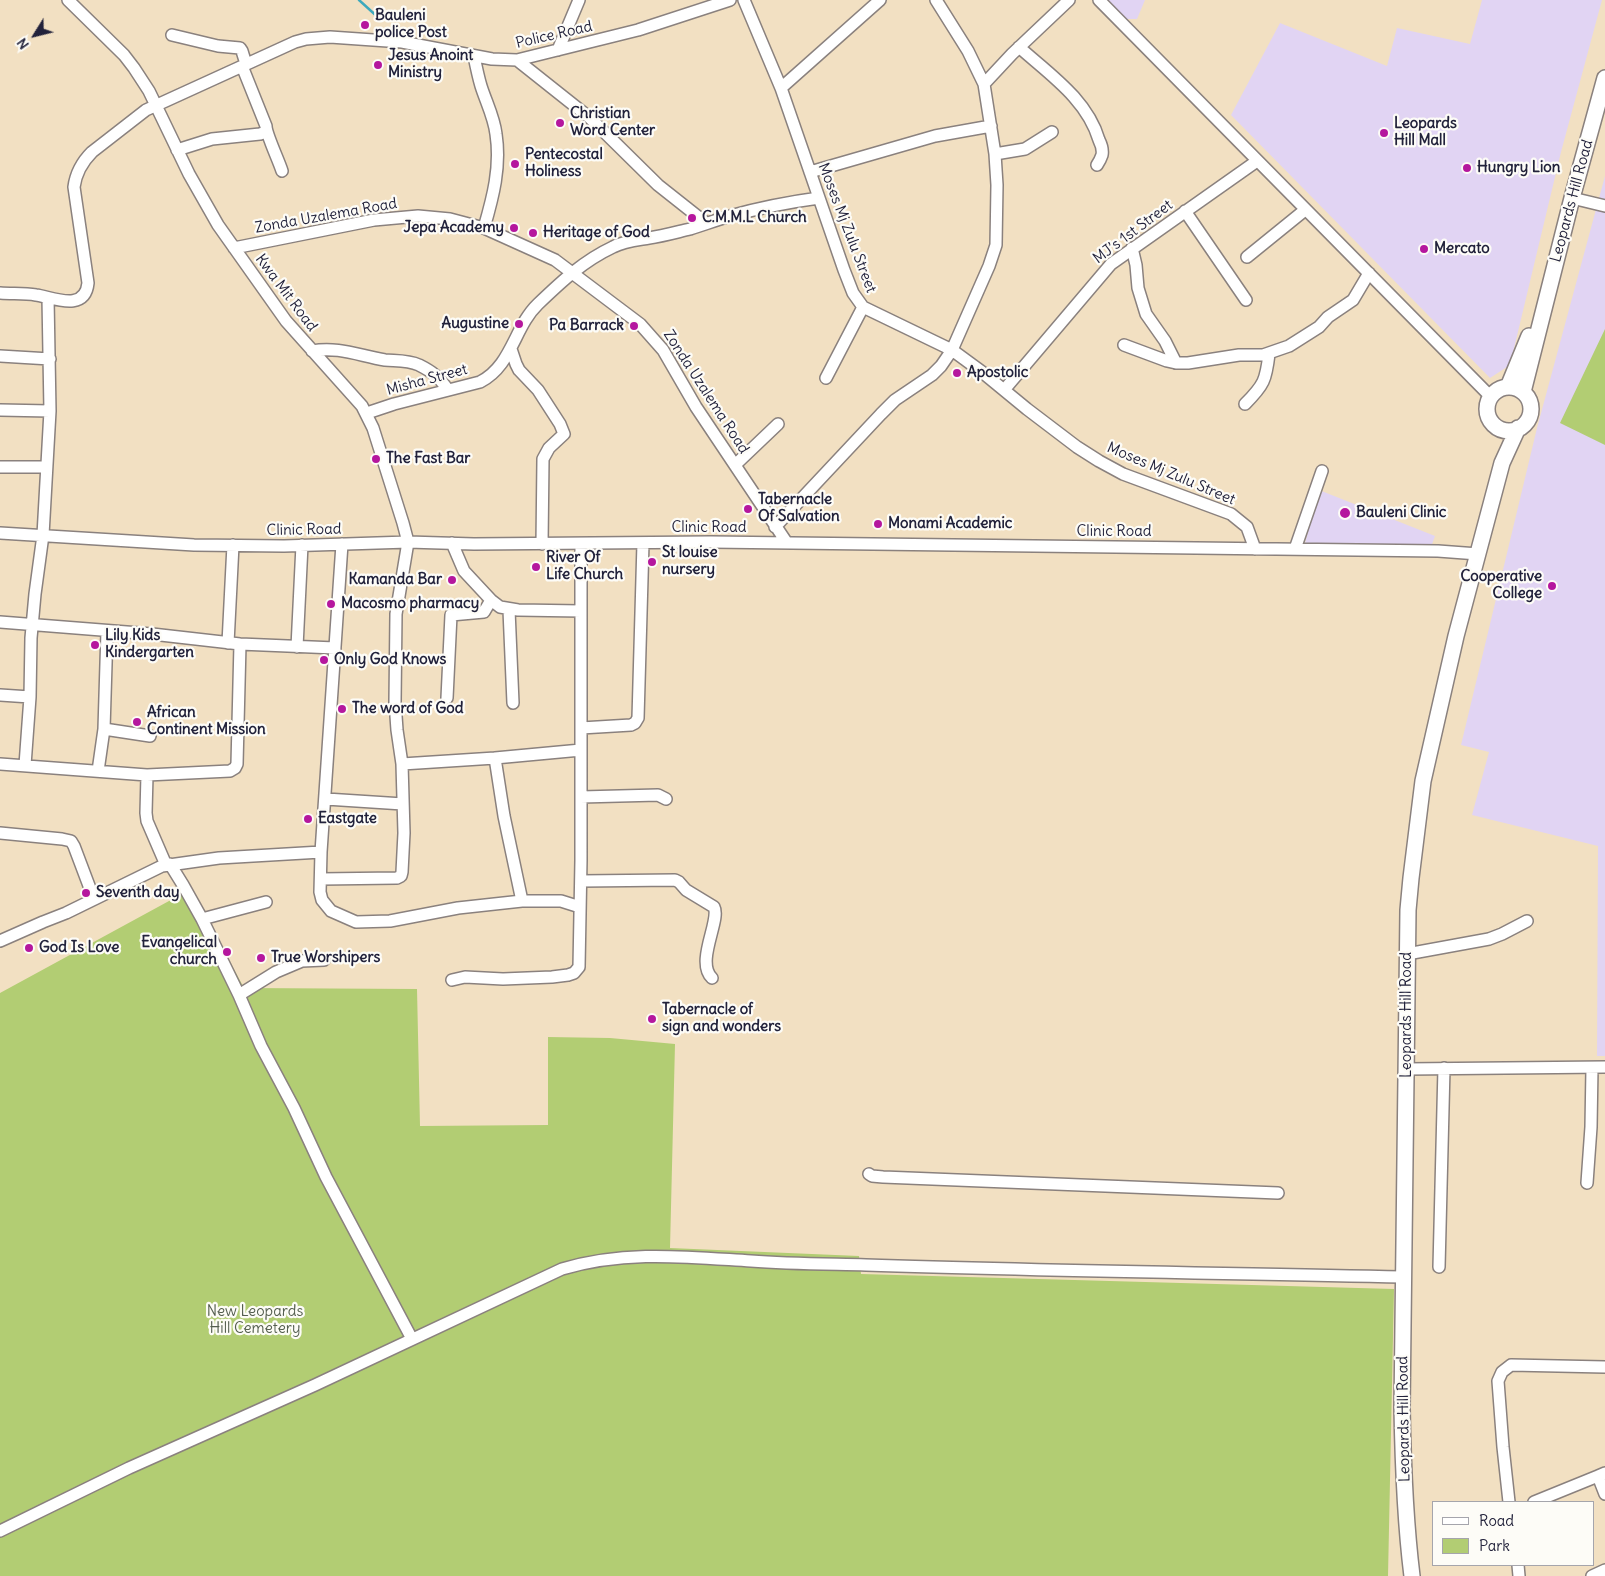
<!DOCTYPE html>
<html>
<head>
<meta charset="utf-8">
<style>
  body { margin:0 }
  #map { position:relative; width:1605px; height:1576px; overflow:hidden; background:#f2e0c2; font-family:Delius,sans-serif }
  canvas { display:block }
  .legend { position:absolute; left:1432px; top:1501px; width:162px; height:65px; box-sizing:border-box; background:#fdfcf7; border:1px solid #a5a5ac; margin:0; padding:6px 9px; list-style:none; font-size:15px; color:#22223b }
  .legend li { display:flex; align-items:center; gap:10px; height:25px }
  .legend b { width:25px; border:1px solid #a5a5ac }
  .north { position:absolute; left:10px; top:10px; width:50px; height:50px; -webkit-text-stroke:4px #fdfcf7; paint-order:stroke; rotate:234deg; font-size:14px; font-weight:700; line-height:20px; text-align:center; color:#22223b }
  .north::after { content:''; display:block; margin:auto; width:18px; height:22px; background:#22223b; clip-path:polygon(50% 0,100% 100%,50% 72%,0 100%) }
</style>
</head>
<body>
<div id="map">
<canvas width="1605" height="1576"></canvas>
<ul class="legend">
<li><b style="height:6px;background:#fff"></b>Road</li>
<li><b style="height:14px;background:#b2cd73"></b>Park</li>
</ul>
<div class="north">N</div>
</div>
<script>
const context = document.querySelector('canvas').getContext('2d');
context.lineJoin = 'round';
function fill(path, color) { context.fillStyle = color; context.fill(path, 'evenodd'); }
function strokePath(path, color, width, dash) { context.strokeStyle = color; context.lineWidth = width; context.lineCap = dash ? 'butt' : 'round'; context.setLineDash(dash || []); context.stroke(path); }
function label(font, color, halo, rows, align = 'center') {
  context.font = font + ' Delius,sans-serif'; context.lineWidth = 4.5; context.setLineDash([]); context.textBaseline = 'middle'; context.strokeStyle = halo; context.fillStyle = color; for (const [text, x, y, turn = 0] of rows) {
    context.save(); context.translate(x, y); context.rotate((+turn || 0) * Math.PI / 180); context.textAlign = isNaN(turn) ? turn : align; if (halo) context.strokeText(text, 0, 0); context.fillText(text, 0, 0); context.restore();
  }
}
const built = new Path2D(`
  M1107,0H1145L1137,19H1126Z
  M1482,0H1602L1561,152L1510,365L1490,378L1231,115L1280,23L1387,66L1397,28L1470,44Z
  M1605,176V1056H1597L1598,846L1472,815L1489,752L1461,745L1537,428Z
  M1319,490L1435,536L1431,547H1304Z`);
const green = new Path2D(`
  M1605,329V445L1560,423Z
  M191,889L244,988L417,989L420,1126L548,1125V1037L610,1038L675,1044L670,1248L859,1256L861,1274L1394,1289L1388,1576H0V993Z`);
const stream = new Path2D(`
  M359,0L381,20`);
const minor = new Path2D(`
  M68,0L124,55L134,68L149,91L189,174L218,225L286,321L362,406L373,428L403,523L408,542L396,614L395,702L397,730L402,764L404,833L402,872L401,876L397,878L321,879
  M744,0L781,88L844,270L853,293L863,307L952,350L982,372L1027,409L1077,447L1099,461L1123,474L1231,514L1247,527L1255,549
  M1099,0L1491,397
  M172,35L218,46L240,48L242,51L246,64
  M1019,47C1049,74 1087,99 1099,140C1101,144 1103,150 1102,155C1101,158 1099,162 1097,165
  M558,50L579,0
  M474,56C476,66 478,76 481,86C486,102 494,117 496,134C501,167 493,197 484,228
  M517,60L590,118L658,185L706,223
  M242,66L266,126C266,134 279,161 282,171
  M984,84L1012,54L1069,0
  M781,88L880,0
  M177,150L212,139L260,134L266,132
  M995,154L1025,149L1052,132
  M810,172L935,136L991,126
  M1572,198L1605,206
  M1185,211L1246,300
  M234,248L374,220L418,216L450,219L484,228L555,260L640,324L663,350L696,407L787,543
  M1132,248L1136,265L1138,288L1146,314L1165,341L1176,363H1188L1239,355H1263L1289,346L1319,327L1328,317L1353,300L1369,273
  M1247,257L1305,210
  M0,293C12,294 24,293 36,295C52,297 85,313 88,283L74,187C76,172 82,162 92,152L146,110L295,42L306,39L330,37L402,42L492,59L517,60L638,30L730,0
  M1124,345L1167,361L1176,363
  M511,349L516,364L519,370L538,390L560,424L564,434L549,448L543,459L542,544
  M312,351C338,346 360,356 385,360C396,361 408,360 419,365C433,372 439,377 448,390
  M0,356L50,359
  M826,378L863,307
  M1004,390L1111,264L1257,161
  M1245,404C1264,385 1266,380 1269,354
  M0,410L50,411
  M367,413L394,404L480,382C512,366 514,327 538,304C561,282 583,261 613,247C624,241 637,240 649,238C663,236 677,232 690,229C703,225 716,220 730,216C759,208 789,202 819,198
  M735,465L778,424
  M0,467H46
  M775,527L881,414L895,400L932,375L941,366L952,350L989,266L996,245L997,185L995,154L984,84L968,51L936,0
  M0,533L194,545L284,546L408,542L474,544L711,542L1438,551L1478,554
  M452,543L464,571L491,600L500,607L518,610L581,611
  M342,544L321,852L320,892L322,900L331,911L356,922L390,921L458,908L522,901H561L580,907
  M1295,549L1322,471
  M509,610L513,703
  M0,622L152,634L240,644L335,648
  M228,643L233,545
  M297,647L302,545
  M0,695L30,697
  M447,698L451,615L484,612L491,600
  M581,728L631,725L635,723L638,718L643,543
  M104,729L150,736
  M495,758L504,816L522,901
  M0,764L147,775L230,771L235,768L237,764L240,644
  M402,764L495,758L581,750
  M25,765L30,697L31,638L35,594L43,535L50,411L48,298
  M98,771L104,729L107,631
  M147,775L146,813L147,821L166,865
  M581,797L658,795L666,799
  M326,799L403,804
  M0,833L62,839L71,841L74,846L94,899
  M170,864L183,885L202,919L239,995L261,1046L294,1108L326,1177L412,1339
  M581,881L675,880L679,882L686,890L714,907C721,920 695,962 712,978
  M202,919L266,902
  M0,941L43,922L66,913L162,866L219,858L321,852
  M1407,954L1489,939L1502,934L1527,921
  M452,980L465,977L503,979L552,977L568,975L574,973L579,967L581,860V544
  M239,995L276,972L302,961L324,960
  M1407,1069L1605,1067
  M869,1174L872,1176L883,1177L1278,1193
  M1587,1183L1591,1127L1592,1068
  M1439,1267L1444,1068
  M1605,1473L1598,1476L1605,1494
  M1509,1502L1503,1447L1498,1381L1502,1372L1511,1365L1605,1367
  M1534,1502L1598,1476
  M0,1531L129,1468L315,1385L562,1269C626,1250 686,1257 751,1261C789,1264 828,1264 866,1265C1045,1271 1224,1273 1403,1277
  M1518,1565L1519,1576
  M1592,1576L1605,1570`);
const major = new Path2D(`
  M1508,387L1529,336
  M1487 409a22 22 0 1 1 44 0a22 22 0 1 1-44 0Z
  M1523,392L1572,198L1605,78
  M1412,1576C1405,1520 1403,1465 1402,1408L1408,910L1411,878L1423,781L1456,636L1502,463L1518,428`);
const markers = [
  [365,25,5,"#b5179e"],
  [378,65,5,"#b5179e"],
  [560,123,5,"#b5179e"],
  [1384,133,5,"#b5179e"],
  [515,164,5,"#b5179e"],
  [1467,168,5,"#b5179e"],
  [692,218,5,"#b5179e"],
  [514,228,5,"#b5179e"],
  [533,233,5,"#b5179e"],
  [1424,249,5,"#b5179e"],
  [519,324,5,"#b5179e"],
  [634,326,5,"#b5179e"],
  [957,373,5,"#b5179e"],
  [376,459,5,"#b5179e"],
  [748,509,5,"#b5179e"],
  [1345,513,6,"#b5179e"],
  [878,524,5,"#b5179e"],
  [652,562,5,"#b5179e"],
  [536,567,5,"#b5179e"],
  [452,580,5,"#b5179e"],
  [1552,586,5,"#b5179e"],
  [331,604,5,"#b5179e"],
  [95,645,5,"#b5179e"],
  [324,660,5,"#b5179e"],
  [342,709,5,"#b5179e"],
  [137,722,5,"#b5179e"],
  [308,819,5,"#b5179e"],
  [86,893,5,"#b5179e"],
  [29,948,5,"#b5179e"],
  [227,952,5,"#b5179e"],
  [261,958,5,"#b5179e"],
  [652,1019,5,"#b5179e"]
];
const poiNames = [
  ["Bauleni",375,16],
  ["police Post",375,33],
  ["Jesus Anoint",388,56],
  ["Ministry",388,73],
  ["Christian",570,114],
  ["Word Center",570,131],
  ["Leopards",1394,124],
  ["Hill Mall",1394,141],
  ["Pentecostal",525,155],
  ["Holiness",525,172],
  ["Hungry Lion",1477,168],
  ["C.M.M.L Church",702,218],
  ["Jepa Academy",504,228,"right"],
  ["Heritage of God",543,233],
  ["Mercato",1434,249],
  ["Augustine",509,324,"right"],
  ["Pa Barrack",624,326,"right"],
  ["Apostolic",967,373],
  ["The Fast Bar",386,459],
  ["Tabernacle",758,500],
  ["Of Salvation",758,517],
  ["Bauleni Clinic",1356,513],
  ["Monami Academic",888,524],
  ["St louise",662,553],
  ["nursery",662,570],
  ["River Of",546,558],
  ["Life Church",546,575],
  ["Cooperative",1542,577,"right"],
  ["College",1542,594,"right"],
  ["Kamanda Bar",442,580,"right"],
  ["Macosmo pharmacy",341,604],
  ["Lily Kids",105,636],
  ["Kindergarten",105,653],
  ["Only God Knows",334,660],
  ["The word of God",352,709],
  ["African",147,713],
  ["Continent Mission",147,730],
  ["Eastgate",318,819],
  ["Seventh day",96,893],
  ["Evangelical",217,943,"right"],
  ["church",217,960,"right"],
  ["God Is Love",39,948],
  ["True Worshipers",271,958],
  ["Tabernacle of",662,1010],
  ["sign and wonders",662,1027]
];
const streetNames = [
  ["Police Road",554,35,-13],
  ["Leopards Hill Road",1572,201,-75],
  ["Zonda Uzalema Road",326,216,-10],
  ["Moses Mj Zulu Street",847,228,69],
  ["MJ’s 1st Street",1133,232,-37],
  ["Kwa Mit Road",286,293,53],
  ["Misha Street",427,380,-15],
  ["Zonda Uzalema Road",706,392,57],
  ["Moses Mj Zulu Street",1171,474,23],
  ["Clinic Road",709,528],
  ["Clinic Road",304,530,-1],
  ["Clinic Road",1114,532],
  ["Leopards Hill Road",1407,1015,-90],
  ["Leopards Hill Road",1404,1419,-91]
];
const parkNames = [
  ["New Leopards",255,1312],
  ["Hill Cemetery",255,1329]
];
fill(built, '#e1d4f3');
fill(green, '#b2cd73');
strokePath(stream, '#3da9bd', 2.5);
strokePath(minor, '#8a817e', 14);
strokePath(major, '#8a817e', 18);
strokePath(minor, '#fff', 11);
strokePath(major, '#fff', 15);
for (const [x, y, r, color] of markers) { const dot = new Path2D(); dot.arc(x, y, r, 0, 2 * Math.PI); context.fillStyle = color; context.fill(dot); strokePath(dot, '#fdfcf7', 2); }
label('bold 15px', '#22223b', '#fdfcf7', poiNames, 'left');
label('15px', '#22223b', '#fdfcf7', streetNames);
label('15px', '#545e4f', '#fdfcf7', parkNames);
</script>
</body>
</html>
